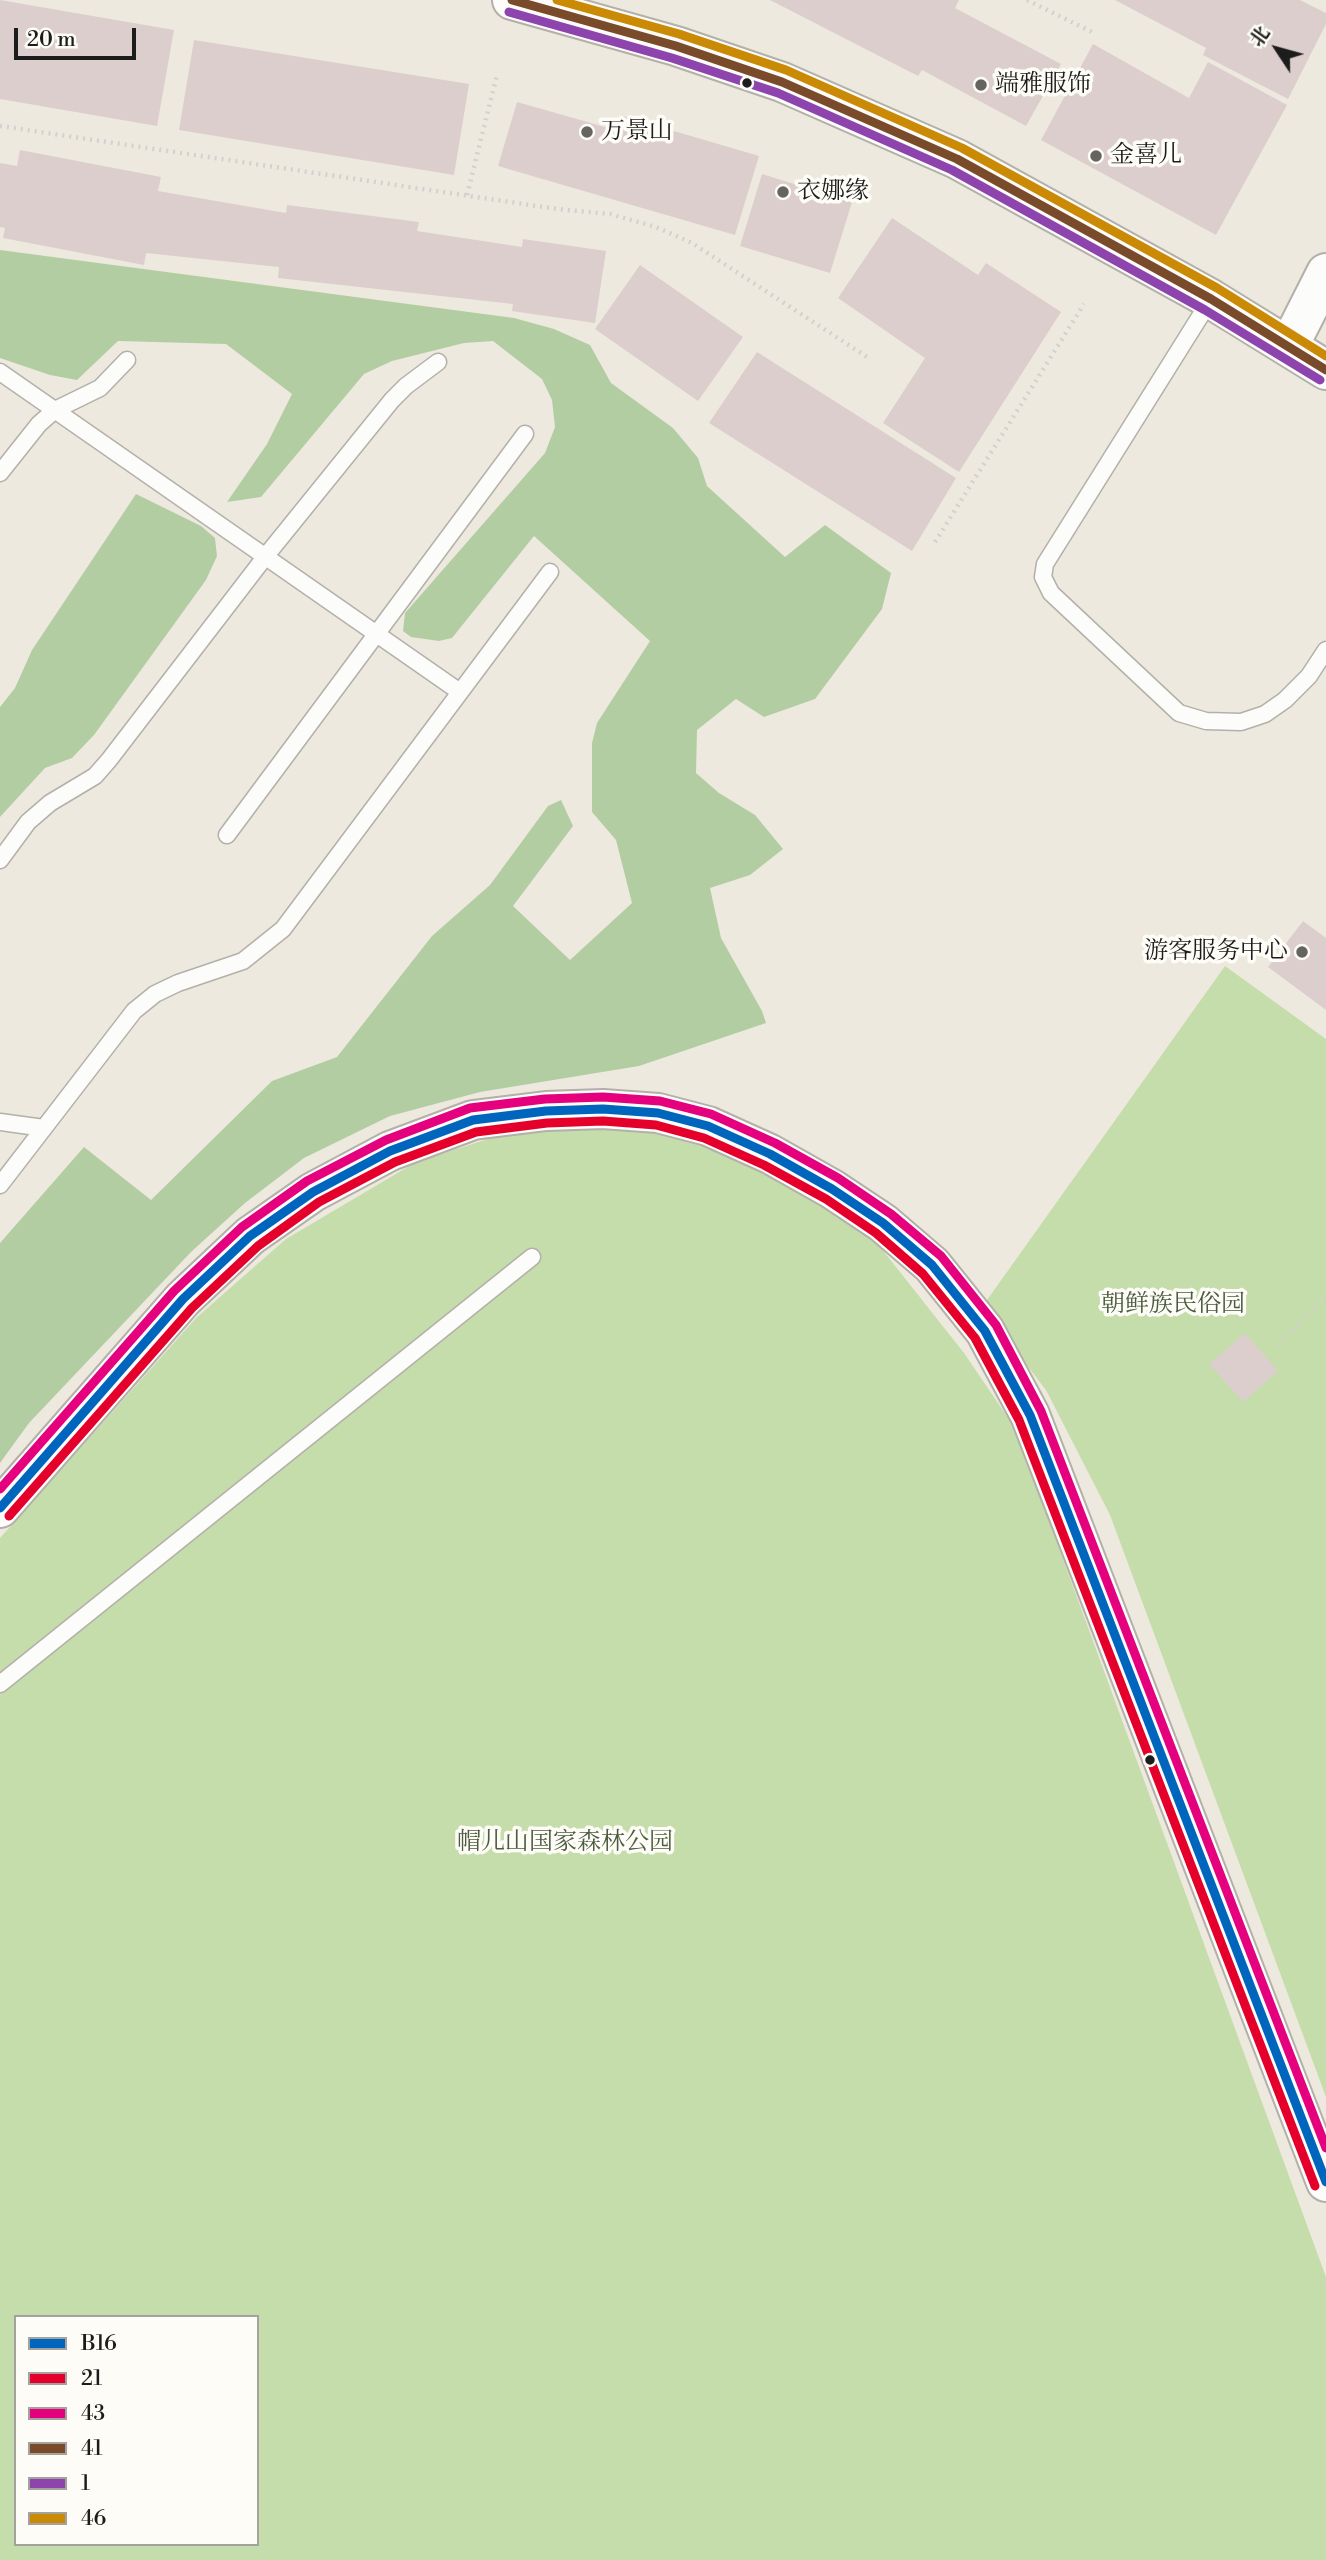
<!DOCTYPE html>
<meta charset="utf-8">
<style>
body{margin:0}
#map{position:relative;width:1326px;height:2560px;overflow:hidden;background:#eee9de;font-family:"Libre Bodoni","Noto Serif SC",serif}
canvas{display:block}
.legend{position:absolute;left:14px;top:2315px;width:245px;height:231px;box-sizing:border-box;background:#fdfcf7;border:2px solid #a3a29f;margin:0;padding:9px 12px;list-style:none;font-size:21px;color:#1c1c1c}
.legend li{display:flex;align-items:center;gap:14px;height:35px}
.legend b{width:35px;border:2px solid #a3a29f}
.north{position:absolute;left:1242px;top:14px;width:70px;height:70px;-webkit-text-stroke:5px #fdfcf7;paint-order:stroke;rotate:306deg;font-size:19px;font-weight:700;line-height:28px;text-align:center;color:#1c1c1c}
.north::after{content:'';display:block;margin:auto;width:24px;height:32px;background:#1c1c1c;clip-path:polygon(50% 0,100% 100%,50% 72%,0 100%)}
.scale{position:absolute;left:14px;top:28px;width:122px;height:32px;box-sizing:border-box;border:4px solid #1c1c1c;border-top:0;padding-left:9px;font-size:21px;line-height:24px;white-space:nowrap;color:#1c1c1c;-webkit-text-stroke:5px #fdfcf7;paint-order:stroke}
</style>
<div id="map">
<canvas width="1326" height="2560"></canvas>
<ul class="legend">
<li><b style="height:9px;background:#0065bd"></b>B16</li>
<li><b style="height:9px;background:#e4002b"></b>21</li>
<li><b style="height:9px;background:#e5007d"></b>43</li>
<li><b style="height:9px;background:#7a4b2a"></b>41</li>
<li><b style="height:9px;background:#8e44ad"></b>1</li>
<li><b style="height:9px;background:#cb8a06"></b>46</li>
</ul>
<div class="north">北</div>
<div class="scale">20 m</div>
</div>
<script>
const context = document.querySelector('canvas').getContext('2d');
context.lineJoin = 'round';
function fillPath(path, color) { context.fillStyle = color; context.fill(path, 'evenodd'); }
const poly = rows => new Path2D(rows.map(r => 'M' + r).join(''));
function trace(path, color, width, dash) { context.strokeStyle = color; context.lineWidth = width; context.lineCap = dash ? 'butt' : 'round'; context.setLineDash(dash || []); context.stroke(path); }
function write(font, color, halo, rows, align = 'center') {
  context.font = font + ' "Libre Bodoni","Noto Serif SC",serif'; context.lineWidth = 7; context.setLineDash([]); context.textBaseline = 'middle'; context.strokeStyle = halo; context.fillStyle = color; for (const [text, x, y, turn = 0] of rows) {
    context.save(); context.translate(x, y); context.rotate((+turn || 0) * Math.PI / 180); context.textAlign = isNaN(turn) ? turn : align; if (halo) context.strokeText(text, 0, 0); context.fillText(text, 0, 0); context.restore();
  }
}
fillPath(poly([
 [1225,966,1326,1039,1326,2097,1110,1515,1046,1390,982,1307],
 [541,1122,689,1134,781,1170,881,1248,964,1353,1015,1428,1326,2277,1326,2560,0,2560,0,1538,196,1318,286,1239,416,1162],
 [16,2317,257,2317,257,2544,16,2544]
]), '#c5ddab');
fillPath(poly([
 [0,250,514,318,554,329,590,345,611,383,673,428,698,458,707,486,785,557,825,525,891,573,882,609,815,699,764,717,736,699,697,730,696,773,719,793,755,815,783,849,750,875,710,888,721,938,762,1011,766,1023,639,1066,480,1092,390,1116,304,1158,245,1203,191,1252,29,1423,0,1463,0,1243,84,1147,151,1200,272,1081,337,1057,432,936,490,885,548,806,561,800,573,826,513,906,570,960,632,903,616,840,592,812,592,743,597,723,650,641,534,536,452,638,439,641,411,637,403,631,405,613,545,453,555,427,552,400,542,379,493,341,464,343,392,361,364,374,261,497,227,502,267,444,292,394,226,344,118,341,77,380,50,375,0,358],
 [136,494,201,526,215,538,217,556,206,580,94,735,72,758,45,768,0,817,0,707,15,688,32,650]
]), '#b3cda2');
fillPath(poly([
 [0,0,174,30,157,126,0,99],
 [770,0,959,0,955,8,1061,64,1026,126,922,70,918,76],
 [1115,0,1300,0,1326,13,1326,24,1288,99,1203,55,1206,48],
 [194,40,469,84,454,175,179,130],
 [1093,44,1189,98,1208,62,1287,105,1216,235,1041,140],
 [517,102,619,131,623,116,759,156,735,235,498,166],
 [20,150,161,177,158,191,286,213,287,205,419,222,417,231,522,247,523,239,606,251,595,323,512,311,513,304,278,278,279,267,146,253,144,265,3,238,5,228,0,227,0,163,17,166],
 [762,174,852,202,830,273,740,246],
 [892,218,978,275,986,263,1061,312,959,472,883,423,925,358,838,298],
 [640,265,743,337,698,401,595,329],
 [757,352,956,478,912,551,709,423],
 [1303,921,1326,938,1326,1010,1268,967],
 [1245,1333,1278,1371,1243,1402,1209,1364]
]), '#dccecc');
const lane = poly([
 [1211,299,1045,564,1043,577,1051,593,1179,713,1206,721,1241,722,1265,714,1285,700,1309,676,1326,650],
 [0,372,460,692],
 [0,473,39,424,55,410,100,388,127,360],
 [227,835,525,434],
 [0,860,28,822,50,803,95,776,109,760,265,557,392,400,406,386,438,362],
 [0,1122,44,1128],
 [0,1185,134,1011,155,994,178,983,243,961,283,929,550,572],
 [0,1684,532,1257]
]);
const secondary = poly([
 [512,0,676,46,782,82,957,159,1211,299,1326,370],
 [1289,346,1326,273],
 [0,1508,183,1299,250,1236,313,1192,390,1151,473,1120,546,1111,603,1109,658,1113,708,1126,770,1154,832,1189,883,1223,932,1265,985,1331,1030,1415,1326,2182]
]);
trace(lane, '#b3b0aa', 19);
trace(secondary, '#b3b0aa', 42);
trace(poly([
 [1027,0,1094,33],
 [0,126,557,209,610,214,656,227,692,243,867,357],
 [467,195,497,75],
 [935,542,1084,304],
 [1277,1345,1326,1297]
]), '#d2d1cf', 4.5, [2, 5]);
trace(lane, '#fcfcfa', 16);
trace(secondary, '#fcfcfa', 38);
trace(poly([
 [0,1508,183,1299,250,1236,313,1192,390,1151,473,1120,546,1111,603,1109,658,1113,708,1126,770,1154,832,1189,883,1223,932,1265,985,1331,1030,1415,1326,2182]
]), '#0065bd', 9);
trace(poly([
 [9,1516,192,1308,258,1246,319,1202,395,1162,476,1132,547,1123,603,1121,656,1125,704,1138,764,1165,826,1199,876,1233,923,1274,975,1338,1019,1420,1315,2186]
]), '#e4002b', 9);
trace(poly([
 [0,1489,174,1291,242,1227,307,1181,386,1140,470,1108,545,1099,603,1097,660,1101,711,1114,775,1143,838,1178,891,1214,941,1256,996,1325,1041,1411,1326,2148]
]), '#e5007d', 9);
trace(poly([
 [512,0,676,46,782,82,957,159,1211,299,1326,370]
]), '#7a4b2a', 9);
trace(poly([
 [509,12,672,58,778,93,952,170,1205,310,1320,380]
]), '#8e44ad', 9);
trace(poly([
 [557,0,679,34,786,70,962,148,1217,288,1326,356]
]), '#cb8a06', 9);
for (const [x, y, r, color] of [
 [747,83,6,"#1c1c1c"],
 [981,85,7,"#666460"],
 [587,132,7,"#666460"],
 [1096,156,7,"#666460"],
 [783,192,7,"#666460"],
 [1302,952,7,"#666460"],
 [1150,1760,6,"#1c1c1c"]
]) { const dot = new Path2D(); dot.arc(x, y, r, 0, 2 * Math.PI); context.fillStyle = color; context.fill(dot); trace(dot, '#fdfcf7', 2.5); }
write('24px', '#1c1c1c', '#fdfcf7', [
 ["端雅服饰",995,85],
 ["万景山",601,132],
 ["金喜儿",1110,156],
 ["衣娜缘",797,192],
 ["游客服务中心",1288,952,"right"]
], 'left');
write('24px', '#4c5c40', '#fdfcf7', [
 ["朝鲜族民俗园",1173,1305],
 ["帽儿山国家森林公园",565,1843]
]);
</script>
